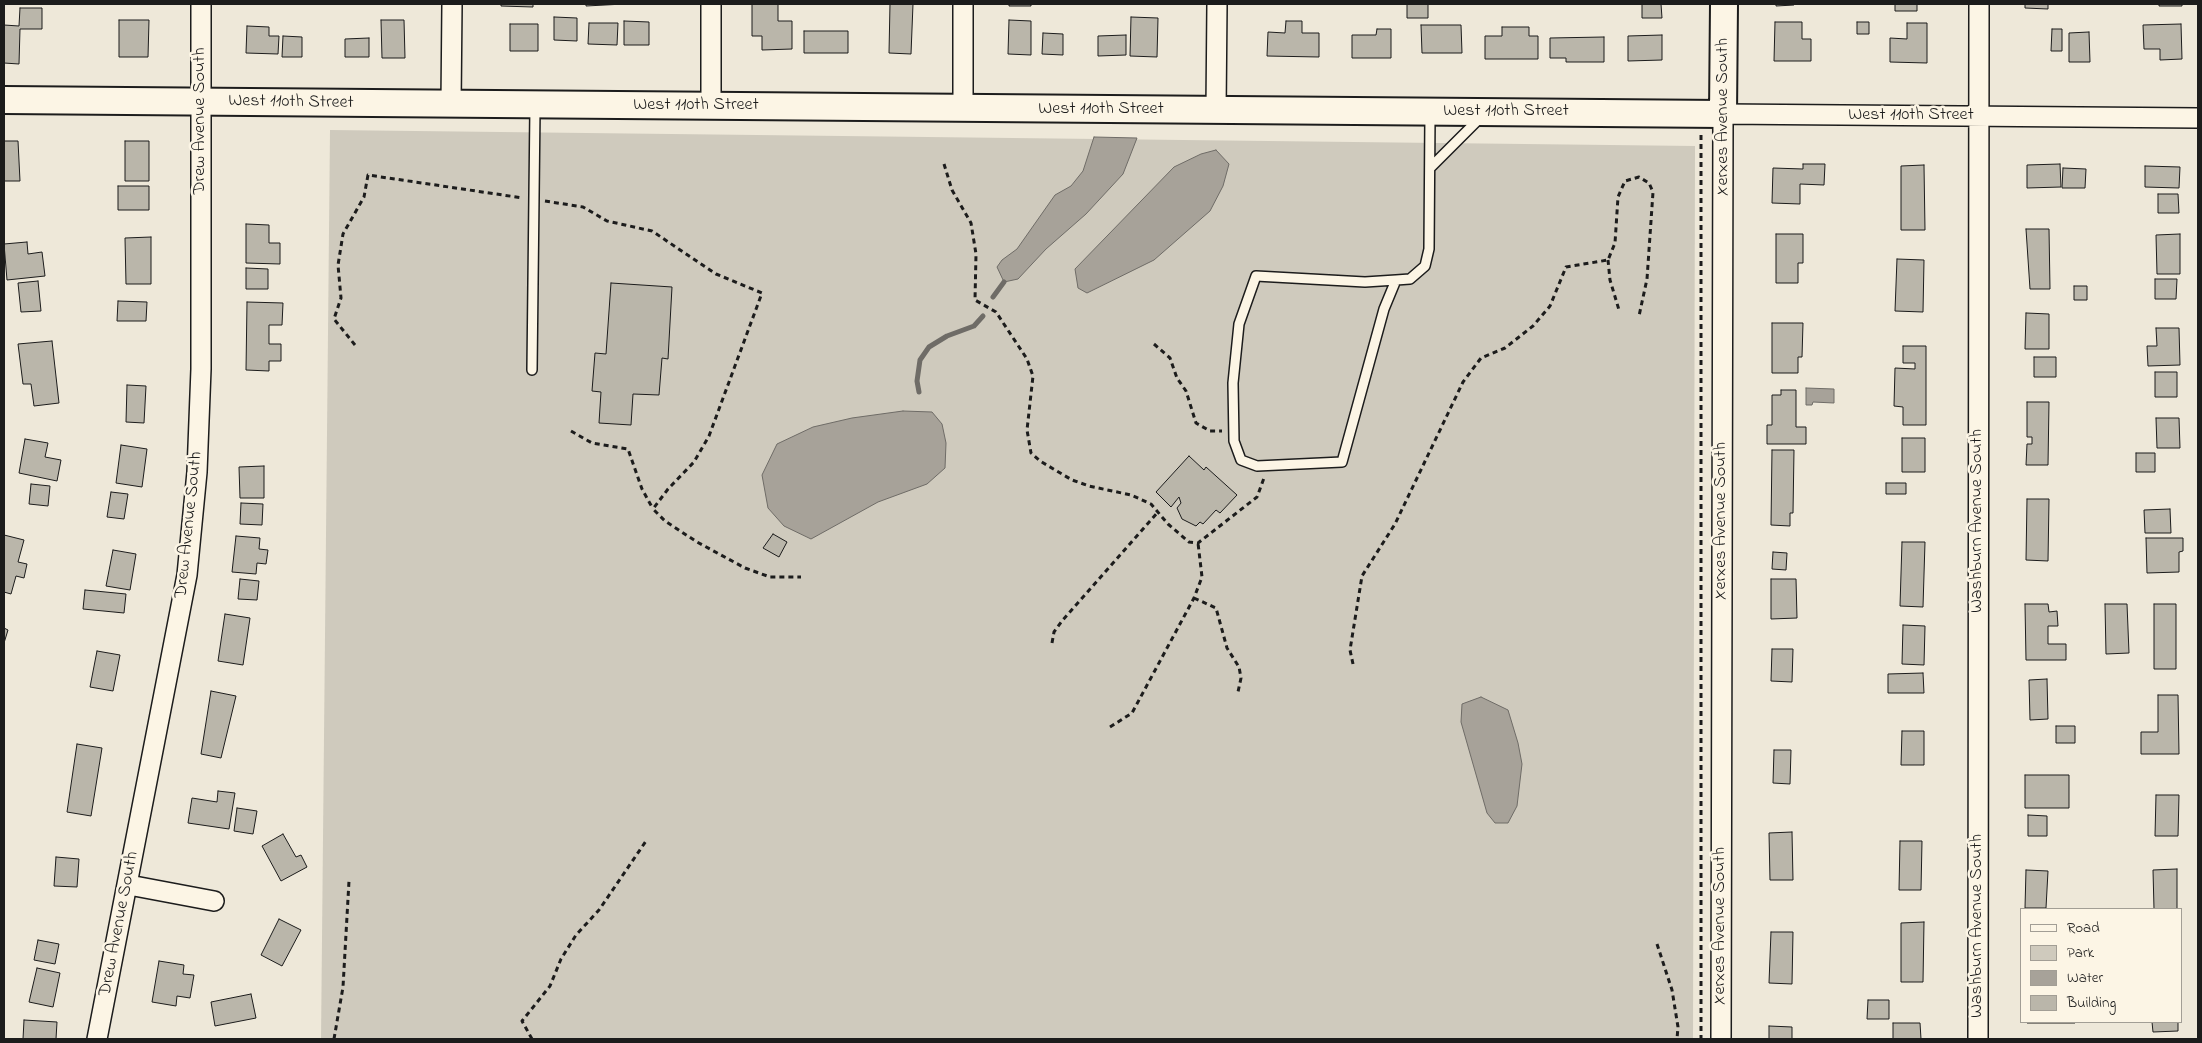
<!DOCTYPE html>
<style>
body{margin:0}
#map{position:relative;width:2202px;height:1043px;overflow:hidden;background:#eee8d9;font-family:"Indie Flower",sans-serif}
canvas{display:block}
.frame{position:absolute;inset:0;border:5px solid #1c1c1c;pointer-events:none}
.legend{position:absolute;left:2020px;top:908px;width:162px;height:115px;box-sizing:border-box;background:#fcf5e5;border:1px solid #a29e95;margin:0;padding:6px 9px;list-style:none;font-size:15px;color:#1c1c1c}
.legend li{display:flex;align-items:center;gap:10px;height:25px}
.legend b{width:25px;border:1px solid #a29e95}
</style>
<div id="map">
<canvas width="2202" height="1043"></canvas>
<div class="frame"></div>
<ul class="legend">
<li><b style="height:6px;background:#fcf5e5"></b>Road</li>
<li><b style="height:14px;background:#cfcabd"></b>Park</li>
<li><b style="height:14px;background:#a7a299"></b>Water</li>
<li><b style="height:14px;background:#bab6aa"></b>Building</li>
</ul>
</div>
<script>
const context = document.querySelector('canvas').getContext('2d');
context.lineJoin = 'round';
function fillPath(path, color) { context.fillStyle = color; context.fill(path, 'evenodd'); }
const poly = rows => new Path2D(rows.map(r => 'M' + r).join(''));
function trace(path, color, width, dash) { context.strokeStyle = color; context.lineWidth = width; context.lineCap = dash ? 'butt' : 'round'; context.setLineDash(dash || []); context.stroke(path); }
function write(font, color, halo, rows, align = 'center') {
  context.font = font + ' "Indie Flower",sans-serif'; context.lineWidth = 5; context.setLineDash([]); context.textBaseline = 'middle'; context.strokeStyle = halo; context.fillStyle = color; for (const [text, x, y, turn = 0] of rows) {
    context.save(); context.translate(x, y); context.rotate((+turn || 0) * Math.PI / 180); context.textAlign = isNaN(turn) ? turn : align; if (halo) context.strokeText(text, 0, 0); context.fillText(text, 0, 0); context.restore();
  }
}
fillPath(poly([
 [330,130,1695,146,1693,1039,321,1039]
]), '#cfcabd');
const water = poly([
 [1094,137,1137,138,1123,174,1086,214,1046,249,1018,279,1004,282,997,267,1002,260,1017,249,1055,195,1071,186,1083,171,1094,137],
 [1216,150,1229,164,1223,186,1210,211,1154,260,1087,293,1078,288,1075,269,1174,167,1201,154,1216,150],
 [1806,388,1834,389,1834,403,1813,402,1812,405,1806,405,1806,388],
 [903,411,932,412,942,424,946,443,945,468,927,484,878,502,811,539,784,526,768,508,762,475,777,444,813,427,852,418,903,411],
 [1481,697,1508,710,1518,743,1522,764,1517,806,1508,823,1495,823,1487,813,1461,722,1462,704,1481,697]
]);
fillPath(water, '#a7a299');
trace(water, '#6f6c67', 1);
trace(poly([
 [993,297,1004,282],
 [919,392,917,381,920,360,929,347,947,336,974,326,983,316]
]), '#6f6c67', 5);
const building = poly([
 [501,4,533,4,533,7,501,6,501,4],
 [586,4,624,4,586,6,586,4],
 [752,4,778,4,778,21,792,21,792,49,762,50,762,36,752,36,752,4],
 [890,4,913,4,911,54,889,53,890,4],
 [1009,4,1031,4,1031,6,1009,6,1009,4],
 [1407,4,1428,4,1428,18,1407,18,1407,4],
 [1642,4,1661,4,1662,18,1642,18,1642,4],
 [1776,4,1794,4,1794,5,1776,6,1776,4],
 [1895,4,1917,4,1917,11,1895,11,1895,4],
 [2025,4,2048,4,2048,9,2025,8,2025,4],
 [2159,4,2182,4,2182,6,2159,6,2159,4],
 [20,8,42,8,42,29,20,29,19,64,4,63,4,25,19,26,20,8],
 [554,17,577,18,577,41,554,40,554,17],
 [1131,17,1158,18,1157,57,1130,56,1131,17],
 [119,20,149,20,148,57,119,57,119,20],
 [381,20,404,20,405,58,382,58,381,20],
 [1009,20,1031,21,1031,55,1008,54,1009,20],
 [624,21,649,22,649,45,624,45,624,21],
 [1286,21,1302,21,1302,33,1319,33,1319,57,1267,56,1268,32,1285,33,1286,21],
 [1775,22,1802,22,1802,39,1811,39,1811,61,1774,61,1775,22],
 [1857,22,1869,22,1869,34,1857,34,1857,22],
 [589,23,618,23,617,45,588,44,589,23],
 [1907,23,1927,23,1927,63,1890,62,1890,38,1907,39,1907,23],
 [510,24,538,24,538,51,510,51,510,24],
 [2181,24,2182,59,2160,60,2160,49,2144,49,2143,25,2181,24],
 [1421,25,1461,25,1462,53,1422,53,1421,25],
 [247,26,269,27,269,36,279,36,278,54,246,53,247,26],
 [1502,27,1529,27,1529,36,1538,36,1538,59,1485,59,1485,36,1502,36,1502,27],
 [1377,29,1391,29,1391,58,1352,58,1352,35,1376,35,1377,29],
 [2052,29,2062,29,2062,51,2051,51,2052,29],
 [804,31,848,31,848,53,804,53,804,31],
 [2089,32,2090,62,2069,62,2069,33,2089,32],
 [1043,33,1063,34,1063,55,1042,54,1043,33],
 [1126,35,1126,55,1098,56,1098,36,1126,35],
 [1662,35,1662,60,1628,61,1628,36,1662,35],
 [283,36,302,37,302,57,282,57,283,36],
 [1604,37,1604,62,1566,62,1566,58,1550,58,1550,38,1604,37],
 [369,38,369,57,345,57,345,39,369,38],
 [4,141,18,141,20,181,4,181,4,141],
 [125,141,149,141,149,181,125,181,125,141],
 [1803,164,1825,164,1824,185,1800,184,1800,204,1772,203,1773,168,1803,169,1803,164],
 [2060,164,2061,187,2027,188,2027,165,2060,164],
 [1924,165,1925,230,1901,230,1901,166,1924,165],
 [2145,166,2180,167,2179,188,2145,187,2145,166],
 [2063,168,2086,169,2085,188,2062,188,2063,168],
 [118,186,149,186,149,210,118,210,118,186],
 [2158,194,2178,194,2179,213,2158,213,2158,194],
 [246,224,269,225,269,243,280,243,280,264,246,263,246,224],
 [2026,229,2049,229,2050,289,2030,289,2026,229],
 [1776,234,1803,234,1803,263,1798,263,1798,283,1776,283,1776,234],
 [2180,234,2180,274,2157,274,2156,235,2180,234],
 [151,237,151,284,126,284,125,238,151,237],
 [27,242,28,254,42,252,45,276,7,280,4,244,27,242],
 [1897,259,1924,260,1923,312,1895,311,1897,259],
 [246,268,268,269,268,289,246,289,246,268],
 [2155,279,2177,279,2176,299,2155,299,2155,279],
 [38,281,41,311,21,312,18,283,38,281],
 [611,283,672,287,668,359,662,358,659,395,633,394,631,425,599,423,601,392,592,391,595,353,606,354,611,283],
 [2074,286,2087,286,2087,300,2074,300,2074,286],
 [118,301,147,302,146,321,117,321,118,301],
 [247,302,283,303,282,325,269,325,269,344,281,344,281,361,269,361,269,371,246,370,247,302],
 [2026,313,2049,314,2049,349,2025,349,2026,313],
 [1772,323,1803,323,1802,357,1798,357,1798,373,1772,373,1772,323],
 [2156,328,2179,328,2180,365,2148,366,2147,346,2157,346,2156,328],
 [52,341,59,403,34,406,31,384,23,384,18,344,52,341],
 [1903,346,1926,346,1926,425,1903,425,1903,407,1894,406,1895,368,1915,369,1915,363,1903,363,1903,346],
 [2034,357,2056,357,2056,377,2034,377,2034,357],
 [2155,372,2177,372,2177,397,2155,397,2155,372],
 [127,385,146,386,144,423,126,422,127,385],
 [1781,390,1796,390,1796,427,1806,427,1806,444,1767,444,1767,425,1772,425,1772,395,1781,395,1781,390],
 [2027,402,2049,402,2048,465,2026,465,2027,444,2032,444,2032,437,2027,437,2027,402],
 [2156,418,2179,418,2180,448,2157,448,2156,418],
 [1902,438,1925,438,1925,472,1902,472,1902,438],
 [25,439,48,443,45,457,61,460,57,481,19,473,25,439],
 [121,445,147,449,142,487,116,483,121,445],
 [1772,450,1794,450,1793,513,1790,513,1790,526,1771,525,1772,450],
 [2136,453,2155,453,2155,472,2136,472,2136,453],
 [1189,456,1204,470,1206,467,1237,495,1220,513,1216,510,1203,524,1200,522,1196,526,1182,519,1177,508,1181,503,1179,497,1171,507,1156,492,1189,456],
 [264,466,264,498,240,498,239,467,264,466],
 [1886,483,1906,483,1906,494,1886,494,1886,483],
 [31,484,50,486,48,506,29,504,31,484],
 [111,492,128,494,124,519,107,517,111,492],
 [2027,499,2049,499,2048,561,2026,560,2027,499],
 [241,503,263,504,262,525,240,524,241,503],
 [2170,509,2171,533,2145,533,2144,510,2170,509],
 [773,534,787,542,779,557,763,548,773,534],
 [4,535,24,540,18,562,27,564,24,578,16,576,11,594,4,592,4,535],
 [236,536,260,538,259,549,268,550,266,564,257,563,256,574,232,572,236,536],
 [2146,538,2183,538,2183,551,2179,552,2179,572,2147,573,2146,538],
 [1902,542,1925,542,1923,607,1900,606,1902,542],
 [113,550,136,554,130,590,106,586,113,550],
 [1773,552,1787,553,1786,570,1772,569,1773,552],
 [240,579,259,581,257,600,238,599,240,579],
 [1771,579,1796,579,1797,618,1771,619,1771,579],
 [85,590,126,594,124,613,83,609,85,590],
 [2025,604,2048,604,2049,612,2057,611,2058,626,2048,626,2048,644,2066,644,2066,660,2026,660,2025,604],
 [2105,604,2127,604,2129,653,2106,654,2105,604],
 [2154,604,2176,604,2176,669,2154,669,2154,604],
 [225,614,250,618,243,665,218,661,225,614],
 [1903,625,1925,626,1924,665,1902,664,1903,625],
 [4,628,8,630,4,643,4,628],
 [1772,649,1793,649,1792,682,1771,681,1772,649],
 [97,651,120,655,113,691,90,687,97,651],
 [1923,673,1924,693,1888,693,1888,674,1923,673],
 [2047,679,2048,719,2030,720,2029,680,2047,679],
 [211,691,236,696,221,758,201,754,211,691],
 [2158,695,2178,695,2179,754,2141,754,2141,732,2158,732,2158,695],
 [2056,726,2075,726,2075,743,2056,743,2056,726],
 [1902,731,1924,731,1924,765,1901,765,1902,731],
 [77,744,102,748,91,816,67,812,77,744],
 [1774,750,1791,750,1790,784,1773,783,1774,750],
 [2025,775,2069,775,2069,808,2025,808,2025,775],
 [218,791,235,793,229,829,188,823,192,798,217,802,218,791],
 [2156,795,2179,795,2178,836,2155,836,2156,795],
 [237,808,257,811,253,834,234,831,237,808],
 [2028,815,2047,816,2047,836,2028,836,2028,815],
 [1792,832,1793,880,1770,880,1769,833,1792,832],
 [283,834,296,857,301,855,307,867,281,881,262,846,283,834],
 [1900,841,1922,841,1921,890,1899,890,1900,841],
 [56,857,79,859,77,887,54,886,56,857],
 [2177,869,2177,909,2154,909,2153,870,2177,869],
 [2026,870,2048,871,2046,908,2025,908,2026,870],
 [279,919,301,930,282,966,261,955,279,919],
 [1924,922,1923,982,1901,982,1901,923,1924,922],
 [1771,932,1793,932,1792,984,1769,983,1771,932],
 [38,940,59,944,55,964,34,960,38,940],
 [159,961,184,965,183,974,194,975,190,998,177,996,176,1006,152,1002,159,961],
 [37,968,60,973,53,1007,29,1002,37,968],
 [251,994,256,1018,215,1026,211,1002,251,994],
 [1868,1000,1889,1000,1889,1019,1867,1019,1868,1000],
 [24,1020,57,1022,56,1039,23,1039,24,1020],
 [2027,1022,2075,1022,2075,1023,2027,1023,2027,1022],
 [2152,1022,2178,1022,2178,1031,2153,1032,2152,1022],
 [1893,1023,1920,1023,1921,1039,1893,1039,1893,1023],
 [1769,1026,1792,1027,1792,1039,1769,1039,1769,1026]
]);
fillPath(building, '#bab6aa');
trace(building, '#1c1c1c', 1);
const lane = poly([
 [1430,168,1481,117],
 [1396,280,1384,309,1342,462,1257,466,1241,460,1234,441,1233,383,1239,324,1256,276,1365,282,1396,280,1410,279,1425,266,1429,249,1430,115],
 [532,370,535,108]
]);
const street = poly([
 [963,4,963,109],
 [451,104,452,4],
 [711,106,711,4],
 [1216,110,1217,4],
 [129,885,214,901],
 [97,1039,187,575,197,472,201,369,201,4],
 [1721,1039,1723,114,2198,118],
 [1978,1039,1979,4]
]);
const secondary = poly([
 [4,100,1723,114,1724,4]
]);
trace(lane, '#1c1c1c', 12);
trace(street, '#1c1c1c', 22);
trace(secondary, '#1c1c1c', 30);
trace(poly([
 [1701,135,1701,1039],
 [944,164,952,190,971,223,976,254,975,300,996,312,1027,359,1033,376,1027,430,1031,453,1040,461,1072,480,1089,486,1131,495,1151,504,1168,524,1189,542,1198,543,1257,497,1264,478],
 [545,201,583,207,607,221,652,231,716,274,762,293,709,436,694,462,668,489,653,509,665,521,697,542,745,568,770,577,801,577],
 [1608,260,1610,280,1619,310],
 [1154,344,1170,358,1177,378,1186,391,1196,423,1210,431,1222,431],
 [355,345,334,319,341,298,338,265,343,234,364,197,368,175,523,198],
 [571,431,592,443,628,449,642,489,653,509],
 [1194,598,1216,608,1227,648,1239,667,1241,678,1238,692],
 [1052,643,1054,632,1062,621,1158,512],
 [1353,664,1350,650,1362,576,1395,524,1463,382,1481,358,1505,348,1533,326,1550,306,1566,267,1608,260,1615,243,1618,197,1625,181,1639,177,1649,183,1653,192,1647,279,1639,316],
 [1110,727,1132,713,1194,598,1202,577,1198,543],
 [1657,944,1672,990,1678,1027,1677,1039],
 [334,1039,343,987,349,881],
 [532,1039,522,1021,550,986,561,959,576,935,599,910,646,841]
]), '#1c1c1c', 3, [5, 4]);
trace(lane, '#fcf5e5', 9);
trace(street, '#fcf5e5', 19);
trace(secondary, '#fcf5e5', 26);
write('18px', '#1c1c1c', '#fcf5e5', [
 ["West 110th Street",291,103,1],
 ["West 110th Street",696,106],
 ["West 110th Street",1101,110],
 ["West 110th Street",1506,112],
 ["West 110th Street",1911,116],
 ["Xerxes Avenue South",1724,117,-90],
 ["Drew Avenue South",201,121,-90],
 ["Xerxes Avenue South",1722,521,-90],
 ["Washburn Avenue South",1978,521,-90],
 ["Drew Avenue South",190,525,-84],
 ["Drew Avenue South",120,924,-79],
 ["Xerxes Avenue South",1721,926,-90],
 ["Washburn Avenue South",1978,926,-90]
]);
</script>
